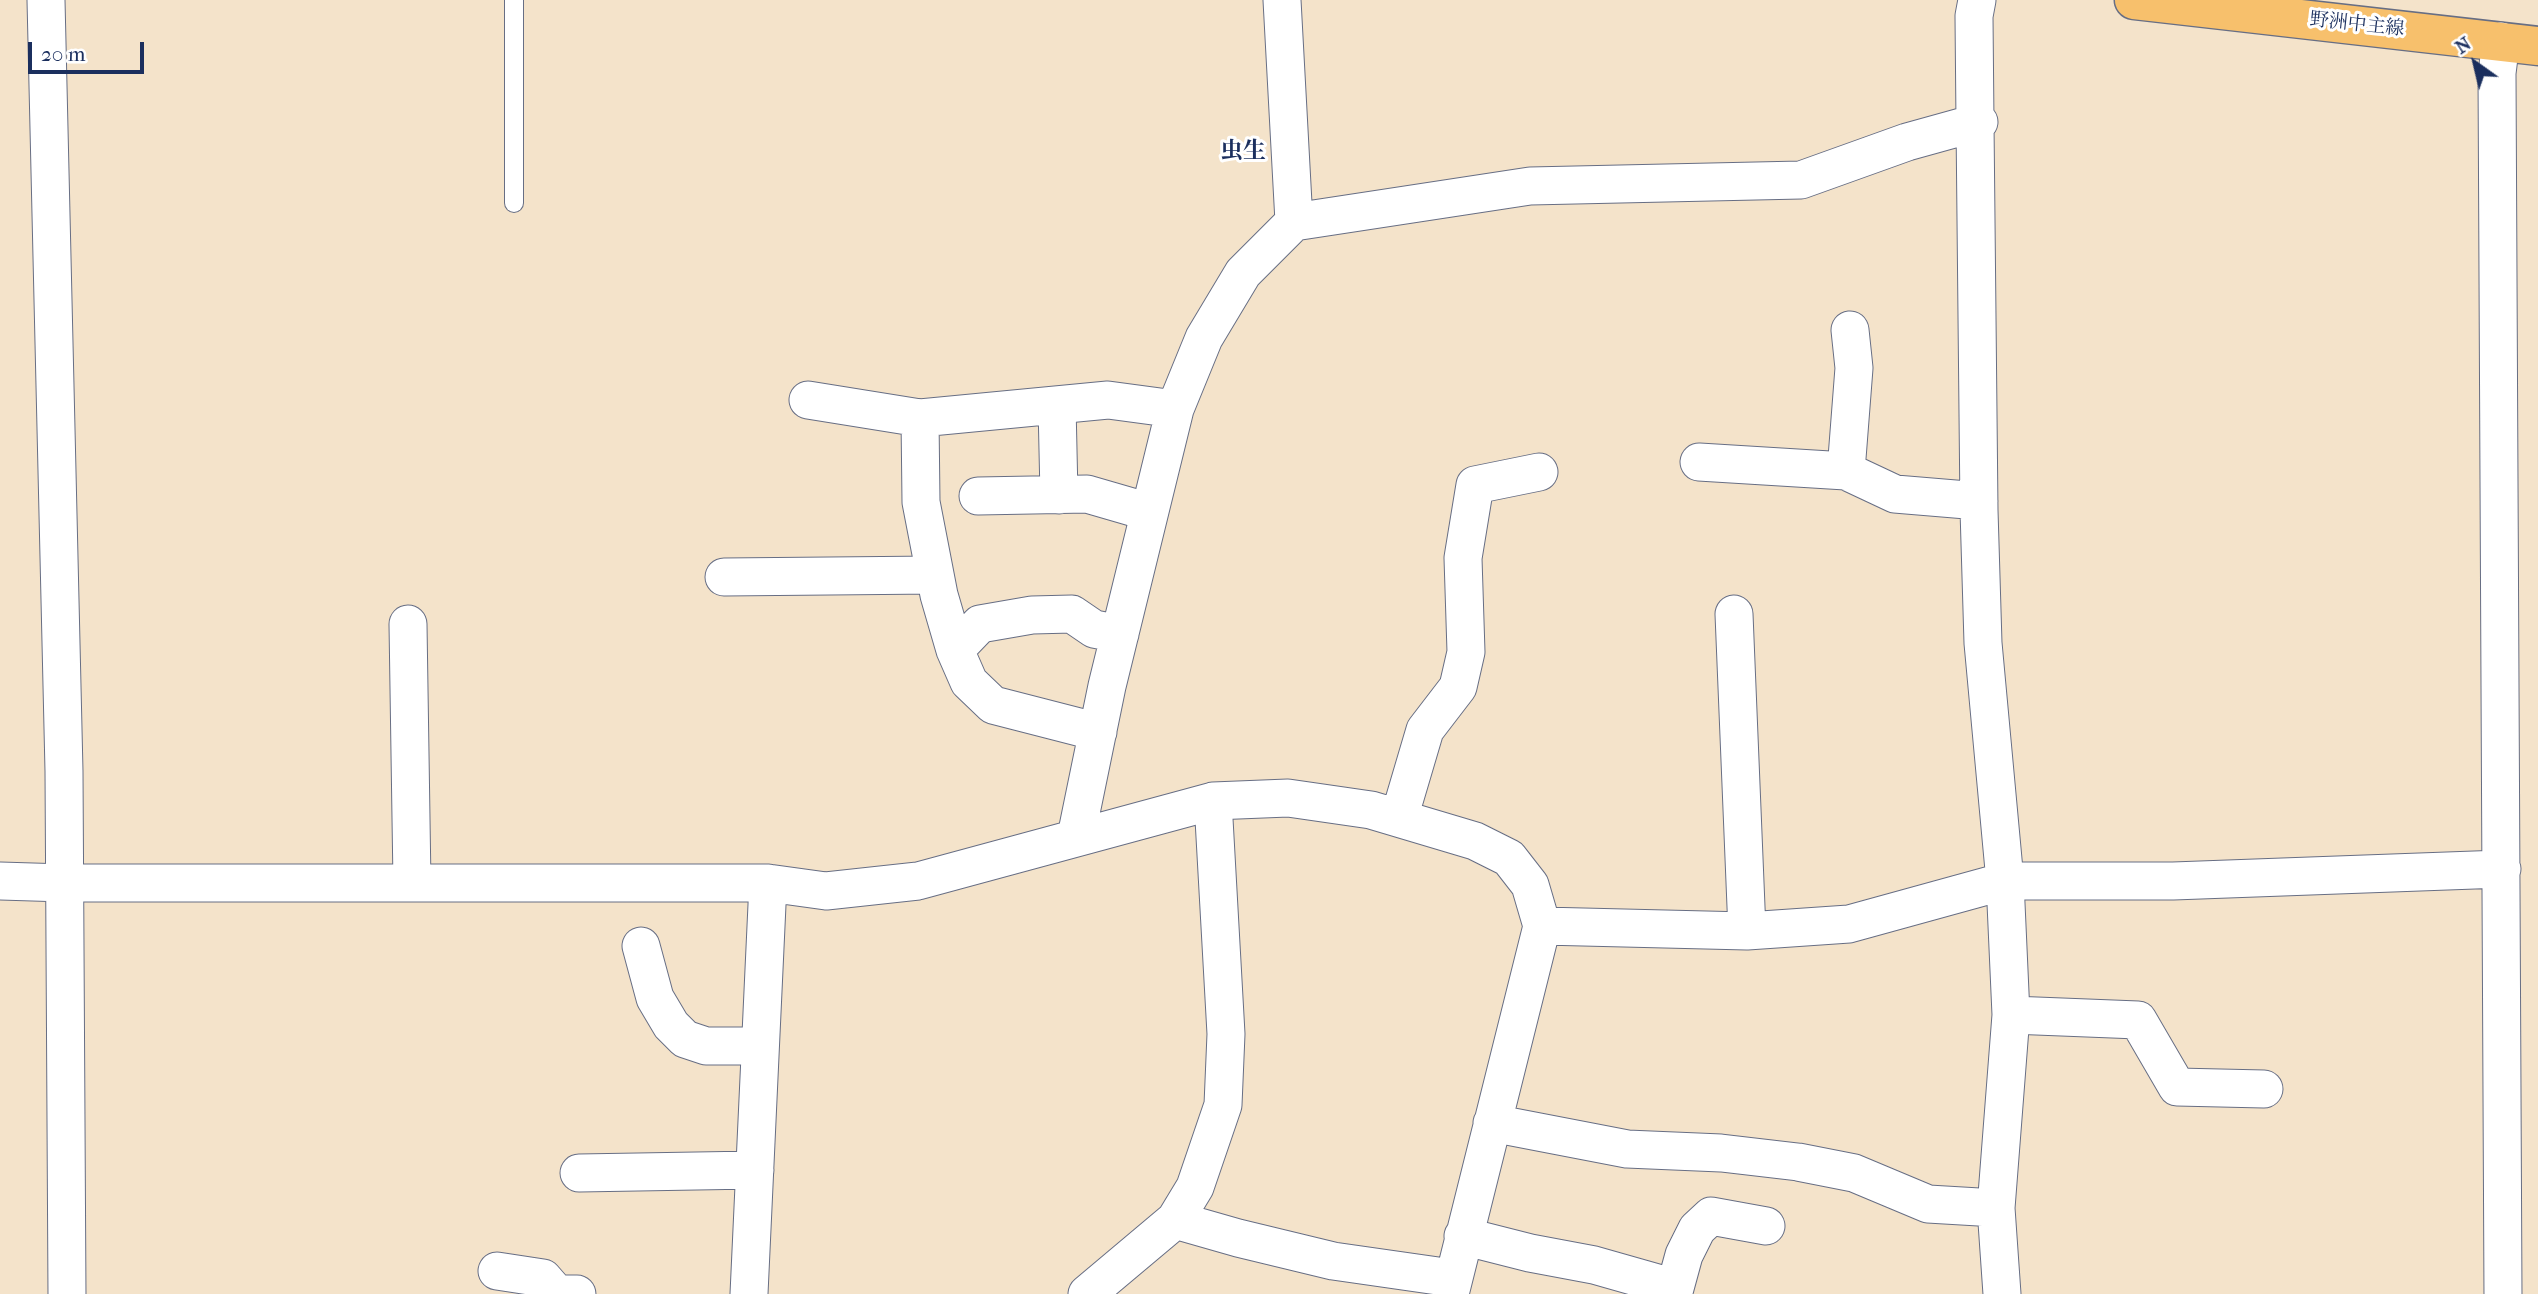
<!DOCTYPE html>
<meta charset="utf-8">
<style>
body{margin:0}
#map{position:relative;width:2538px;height:1294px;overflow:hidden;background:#f4e3ca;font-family:"IM FELL French Canon",serif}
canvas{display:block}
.north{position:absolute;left:2440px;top:28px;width:70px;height:70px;-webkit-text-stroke:5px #fff;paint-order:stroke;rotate:326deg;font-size:19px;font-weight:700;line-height:28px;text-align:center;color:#1b2f5e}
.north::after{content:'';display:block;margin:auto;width:24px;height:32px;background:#1b2f5e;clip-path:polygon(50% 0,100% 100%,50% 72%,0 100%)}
.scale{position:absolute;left:28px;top:42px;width:116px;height:32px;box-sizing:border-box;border:4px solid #1b2f5e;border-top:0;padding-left:9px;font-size:21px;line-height:24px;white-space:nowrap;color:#1b2f5e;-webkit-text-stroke:5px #fff;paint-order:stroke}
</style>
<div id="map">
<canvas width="2538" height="1294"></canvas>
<div class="north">N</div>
<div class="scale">20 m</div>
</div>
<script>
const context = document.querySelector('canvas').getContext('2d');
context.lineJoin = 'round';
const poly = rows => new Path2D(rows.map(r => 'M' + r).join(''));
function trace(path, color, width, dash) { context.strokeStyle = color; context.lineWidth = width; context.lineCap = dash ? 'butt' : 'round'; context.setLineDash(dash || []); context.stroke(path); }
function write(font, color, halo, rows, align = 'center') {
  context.font = font + ' "IM FELL French Canon","Noto Serif JP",serif'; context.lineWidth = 6; context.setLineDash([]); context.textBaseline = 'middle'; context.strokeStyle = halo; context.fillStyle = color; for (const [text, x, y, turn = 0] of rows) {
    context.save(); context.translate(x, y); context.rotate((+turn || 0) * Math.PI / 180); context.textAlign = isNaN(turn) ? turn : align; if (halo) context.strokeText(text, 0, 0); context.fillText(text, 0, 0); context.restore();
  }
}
const service = poly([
 [514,0,514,203]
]);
const minor = poly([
 [46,0,64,771,67,1294],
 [1977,0,1974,16,1975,123,1979,510,1983,643,2005,881,2011,1015,1996,1208,2002,1294],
 [2501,41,2497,73,2503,1294],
 [1294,222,1530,186,1801,180,1907,142,1979,122],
 [1850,330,1854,368,1846,471,1895,494,1979,501],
 [808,400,920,418,1108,400,1175,409],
 [1057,405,1059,495],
 [920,418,921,502,939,595,955,650,969,682,993,705,1098,732],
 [1699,462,1846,471],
 [978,496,1087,494,1149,512],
 [724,577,935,575],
 [1734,614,1747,931],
 [408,624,412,883],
 [955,650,980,624,1032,615,1072,614,1094,629,1120,634],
 [1399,818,1425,730,1458,687,1466,652,1463,558,1475,485,1539,472],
 [1076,837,1107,686,1175,409,1204,338,1243,273,1294,222,1282,0],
 [0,881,65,883,768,883,826,891,918,881,1213,801,1288,798,1371,810,1475,841,1509,858,1530,885,1542,926,1450,1294],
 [1542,926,1747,931,1849,924,2005,881,2173,881,2502,869],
 [641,946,655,998,671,1025,685,1039,706,1046,760,1046],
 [2011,1015,2138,1020,2177,1087,2264,1089],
 [1492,1123,1627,1149,1721,1153,1798,1162,1854,1173,1928,1204,1996,1208],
 [579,1173,755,1170],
 [1175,1220,1238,1238,1333,1261,1452,1278],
 [1463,1236,1530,1253,1594,1265,1675,1288,1684,1255,1697,1229,1711,1216,1766,1226],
 [497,1271,543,1278,557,1294,577,1294],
 [749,1294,768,883],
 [1087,1294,1175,1220,1195,1187,1223,1105,1226,1034,1213,801]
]);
const primary = poly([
 [2134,0,2538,46]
]);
trace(service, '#676e84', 20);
trace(minor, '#676e84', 39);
trace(primary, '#676e84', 41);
trace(service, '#fff', 18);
trace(minor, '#fff', 37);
trace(primary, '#f7c06c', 38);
write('19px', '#1b2f5e', '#fff', [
 ["野洲中主線",2357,25,6]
]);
write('bold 23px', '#1b2f5e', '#fff', [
 ["虫生",1243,152]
]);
</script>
